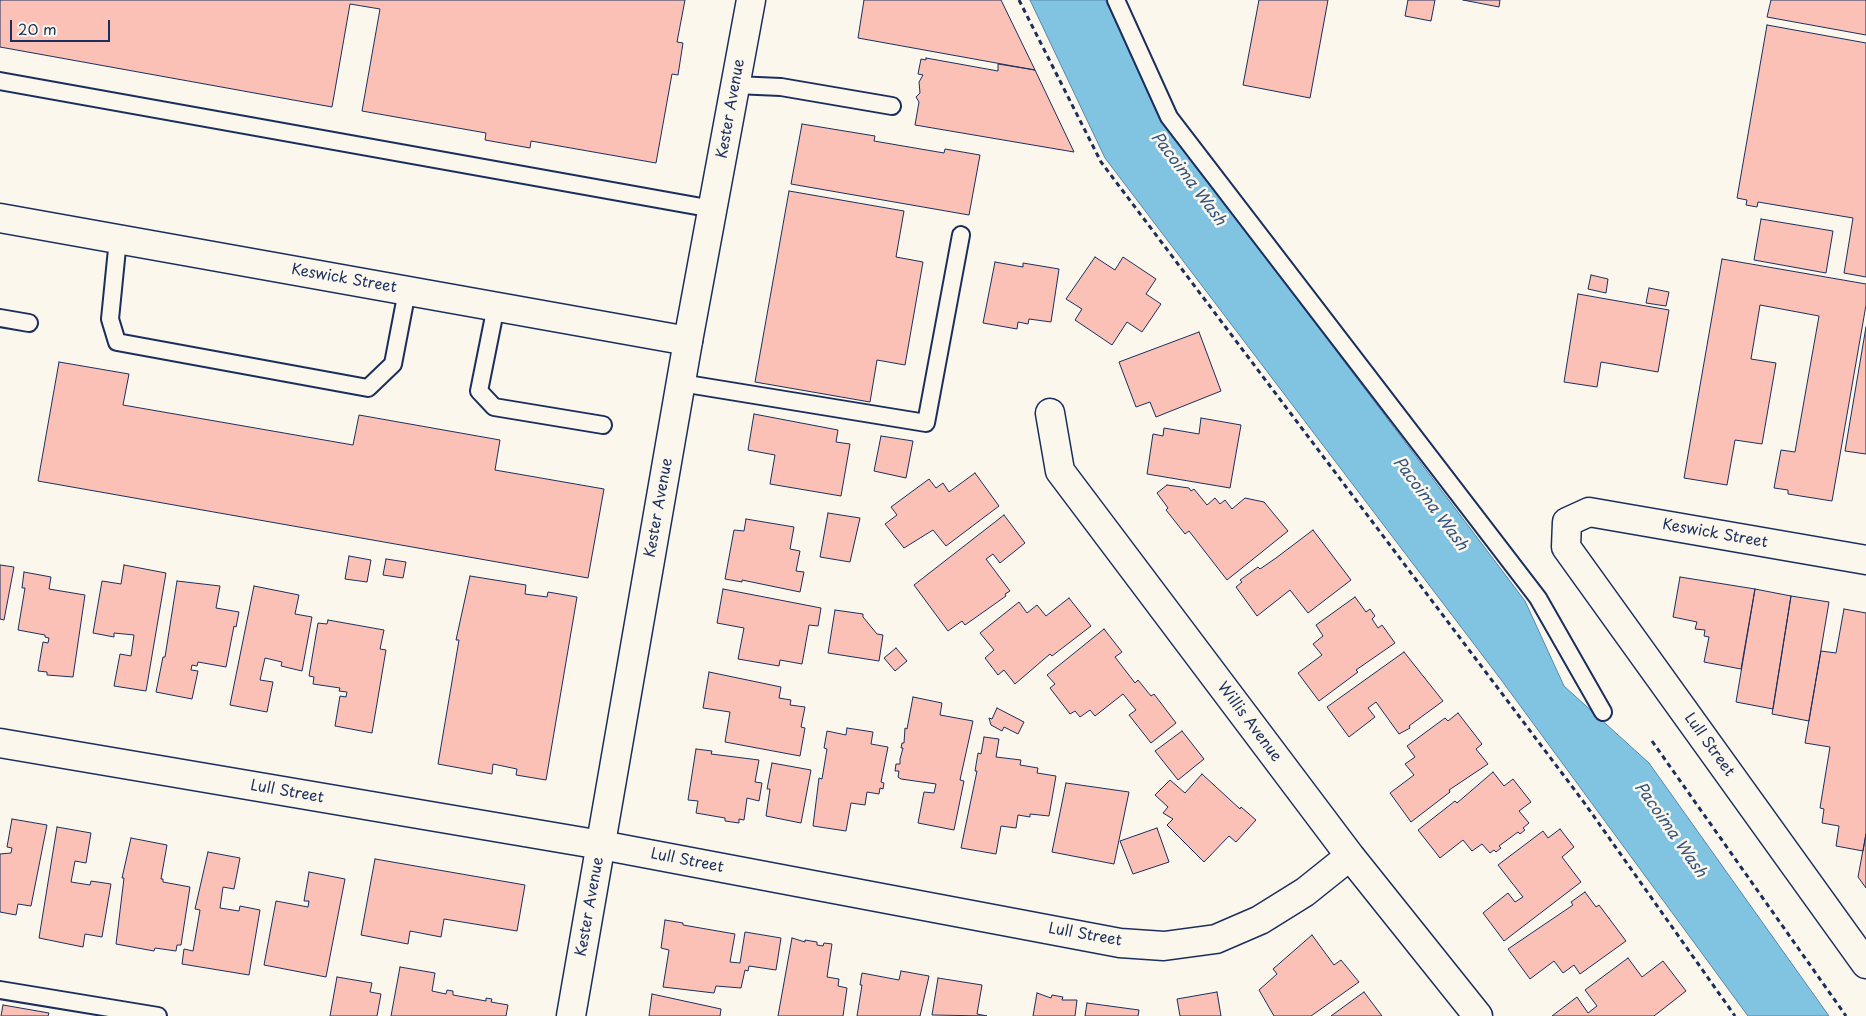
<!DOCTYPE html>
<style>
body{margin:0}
#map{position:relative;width:1866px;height:1016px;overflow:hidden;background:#fbf7ec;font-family:"Playpen Sans",sans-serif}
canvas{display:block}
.scale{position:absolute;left:10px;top:20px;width:100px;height:22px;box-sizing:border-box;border:2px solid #1b2f5e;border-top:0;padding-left:6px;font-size:15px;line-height:18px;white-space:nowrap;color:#1b2f5e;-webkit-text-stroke:4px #fbf7ec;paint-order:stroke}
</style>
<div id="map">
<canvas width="1866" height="1016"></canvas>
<div class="scale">20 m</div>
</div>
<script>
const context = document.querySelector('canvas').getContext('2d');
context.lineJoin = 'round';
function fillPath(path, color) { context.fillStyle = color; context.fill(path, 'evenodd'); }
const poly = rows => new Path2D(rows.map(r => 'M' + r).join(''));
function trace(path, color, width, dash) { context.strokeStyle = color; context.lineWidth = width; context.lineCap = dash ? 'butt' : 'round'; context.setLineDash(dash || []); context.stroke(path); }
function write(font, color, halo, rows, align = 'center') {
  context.font = font + ' "Playpen Sans",sans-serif'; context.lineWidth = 5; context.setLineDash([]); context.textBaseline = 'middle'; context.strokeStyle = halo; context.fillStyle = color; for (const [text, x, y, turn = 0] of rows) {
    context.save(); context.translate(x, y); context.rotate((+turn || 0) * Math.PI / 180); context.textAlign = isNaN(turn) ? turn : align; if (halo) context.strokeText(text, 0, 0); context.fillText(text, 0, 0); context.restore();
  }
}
const water = poly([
 [1030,0,1105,0,1177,140,1525,601,1564,686,1649,763,1829,1016,1748,1016,1502,681,1105,158,1030,0]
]);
fillPath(water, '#81c4e2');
trace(water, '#5888ad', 1);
const building = poly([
 [0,0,685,0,677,42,683,43,678,75,672,74,656,163,531,141,530,148,485,140,486,133,362,111,380,9,350,4,332,107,0,47,0,0],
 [864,0,1001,0,1035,70,858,38,864,0],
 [1259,0,1328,0,1310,98,1243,85,1259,0],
 [1408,0,1435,0,1431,21,1405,16,1408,0],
 [1463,0,1500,0,1499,7,1463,0],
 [1771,0,1866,0,1866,35,1767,17,1771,0],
 [1767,25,1866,43,1866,277,1844,273,1853,218,1758,202,1757,207,1746,205,1747,200,1737,198,1767,25],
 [926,58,998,71,998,64,1035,70,1074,152,915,125,919,102,916,97,920,93,919,82,923,75,918,74,921,59,926,60,926,58],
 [802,124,875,136,874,141,944,153,945,149,980,155,969,215,791,184,802,124],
 [789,191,904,211,896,257,923,262,905,365,877,360,870,402,755,382,789,191],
 [1761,219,1833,231,1826,273,1754,260,1761,219],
 [1095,257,1115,270,1123,257,1156,279,1146,294,1161,304,1142,332,1127,322,1112,345,1075,320,1082,309,1066,299,1095,257],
 [1722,259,1866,284,1866,305,1832,501,1788,494,1788,490,1774,488,1781,450,1795,452,1819,316,1760,305,1751,359,1776,363,1762,444,1735,440,1727,485,1684,478,1722,259],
 [995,262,1023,267,1023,263,1059,269,1051,322,1029,319,1028,324,1018,322,1017,329,983,323,995,262],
 [1591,275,1608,279,1606,293,1588,289,1591,275],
 [1649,288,1669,292,1666,306,1646,303,1649,288],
 [1578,294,1669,310,1658,372,1601,362,1597,387,1564,382,1578,294],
 [1866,327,1866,454,1845,451,1866,327],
 [1199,332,1221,391,1156,417,1150,402,1136,407,1119,362,1199,332],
 [59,362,129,374,123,405,353,445,359,415,500,440,495,470,604,489,588,578,38,481,59,362],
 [754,414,838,430,836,442,850,444,841,496,770,484,775,455,748,450,754,414],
 [1201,418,1241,425,1230,488,1147,474,1153,434,1163,436,1164,428,1199,434,1201,418],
 [881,436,913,441,906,478,874,471,881,436],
 [975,473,999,506,946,546,933,530,904,548,885,524,897,515,891,507,929,479,936,488,943,483,949,492,975,473],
 [1167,485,1189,488,1191,491,1194,489,1207,505,1215,498,1220,504,1225,500,1232,509,1245,498,1264,502,1288,531,1227,580,1189,531,1185,534,1166,510,1168,508,1157,493,1167,485],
 [828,513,860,518,850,562,820,557,828,513],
 [1004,515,1025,543,1000,563,993,554,986,559,1010,591,1005,594,1006,596,965,625,962,621,948,631,914,585,1004,515],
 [746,519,794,527,790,549,800,551,796,571,804,572,800,592,742,580,742,582,725,579,734,530,744,531,746,519],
 [1313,530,1351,580,1308,613,1290,590,1257,616,1236,587,1242,582,1240,580,1258,567,1260,569,1276,558,1313,530],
 [349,556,371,560,367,582,345,579,349,556],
 [386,559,406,562,403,578,383,575,386,559],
 [0,565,14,567,4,620,0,619,0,565],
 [124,565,166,573,146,691,114,686,120,654,131,656,134,635,114,633,114,637,93,633,102,581,121,584,124,565],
 [24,572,51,577,49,589,85,595,73,677,47,675,47,672,38,671,43,642,48,643,49,638,45,637,45,635,18,630,25,588,22,588,24,572],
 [470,576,526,585,525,594,547,597,548,592,577,597,546,780,516,775,517,769,493,764,492,774,438,764,459,640,456,640,470,576],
 [1680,577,1755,589,1741,669,1704,662,1709,637,1704,636,1705,630,1695,629,1697,622,1673,617,1680,577],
 [177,581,220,586,216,608,239,612,236,627,234,626,226,667,198,662,197,666,192,665,191,670,198,671,192,699,156,692,163,657,165,657,177,581],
 [254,586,299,595,295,614,312,617,302,671,281,666,282,662,265,658,260,680,273,682,267,712,230,705,254,586],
 [723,589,821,608,818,626,809,625,802,664,780,660,779,666,738,659,744,628,717,623,723,589],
 [1755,589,1791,596,1773,709,1736,702,1755,589],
 [1791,596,1829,602,1809,721,1772,714,1791,596],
 [1355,597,1366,612,1370,609,1375,616,1372,619,1378,628,1382,625,1395,643,1356,670,1358,672,1319,701,1298,673,1322,655,1313,644,1323,636,1316,625,1355,597],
 [1069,598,1091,626,1052,656,1050,654,1015,684,1004,670,998,675,985,658,994,650,980,633,1019,602,1027,613,1037,605,1046,616,1069,598],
 [1844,609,1866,613,1866,834,1863,851,1836,846,1839,826,1822,823,1824,809,1820,808,1830,747,1805,743,1821,651,1836,653,1844,609],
 [835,610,863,614,863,617,877,634,883,635,879,661,828,653,835,610],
 [328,620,384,630,380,649,386,650,372,733,335,726,340,696,346,697,347,692,339,691,340,688,313,684,314,677,309,676,318,623,327,624,328,620],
 [1104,629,1122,652,1115,657,1135,683,1138,680,1151,696,1154,694,1176,723,1151,743,1129,715,1136,710,1123,694,1095,716,1090,710,1080,717,1075,711,1070,714,1050,688,1055,684,1047,675,1104,629],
 [896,648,907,661,895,671,884,658,896,648],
 [1404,652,1443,701,1409,726,1410,728,1399,734,1376,702,1368,708,1375,717,1349,737,1327,707,1404,652],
 [709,672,781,687,779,698,791,700,790,705,805,707,801,727,805,728,800,756,725,742,730,712,703,708,709,672],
 [913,697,942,703,940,715,973,721,960,780,964,781,954,830,918,823,924,792,934,793,936,784,901,779,898,777,899,771,895,771,896,764,900,764,900,759,903,748,901,748,902,743,904,743,905,728,907,729,913,697],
 [997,708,1024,722,1018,734,1004,727,1002,731,991,725,989,718,992,719,997,708],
 [1458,713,1482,744,1476,749,1488,764,1449,790,1450,792,1411,822,1390,793,1414,775,1405,764,1415,757,1407,746,1445,718,1448,721,1458,713],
 [847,728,873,732,871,744,888,747,881,782,884,783,883,789,880,788,879,794,867,792,865,805,851,803,846,831,813,826,819,778,822,779,827,749,824,748,827,731,846,735,847,728],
 [1182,731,1204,759,1178,780,1155,751,1182,731],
 [984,737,999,739,996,757,1021,760,1020,765,1038,768,1037,773,1056,776,1049,816,1030,814,1030,817,1018,815,1016,828,1001,826,996,854,961,848,977,771,975,771,978,753,981,754,984,737],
 [696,749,712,751,711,754,759,760,755,782,762,783,759,801,747,798,744,820,739,819,739,823,725,821,725,818,696,813,698,801,688,800,696,749],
 [772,763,811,770,801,823,766,816,770,789,767,789,772,763],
 [1493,772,1504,786,1513,779,1531,802,1519,811,1529,823,1523,828,1525,830,1520,834,1518,832,1499,846,1501,848,1496,852,1494,850,1490,853,1482,844,1472,851,1463,840,1440,858,1418,830,1455,801,1457,803,1493,772],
 [1202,774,1240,809,1241,807,1256,820,1236,842,1229,836,1204,862,1167,825,1173,819,1163,813,1168,807,1155,795,1170,780,1185,793,1202,774],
 [1066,783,1129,792,1114,864,1052,852,1066,783],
 [12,819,47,825,31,906,18,904,16,915,0,912,0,854,11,853,12,848,7,847,12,819],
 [57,827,91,833,86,863,75,861,71,882,90,885,91,881,111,884,102,937,85,934,83,947,39,938,57,827],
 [1157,828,1169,862,1133,874,1120,841,1157,828],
 [1560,829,1574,847,1562,857,1581,882,1504,941,1483,913,1508,893,1515,902,1523,897,1498,865,1543,831,1548,838,1560,829],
 [1866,834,1866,888,1858,877,1866,834],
 [131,838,167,845,161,879,163,879,163,882,190,887,181,945,177,945,176,951,155,948,154,951,116,944,124,878,122,878,131,838],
 [208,852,240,858,234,889,223,887,220,908,239,911,240,906,260,910,249,975,182,964,184,949,193,951,200,910,195,909,208,852],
 [375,859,525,885,517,931,444,919,441,937,410,931,408,944,361,935,375,859],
 [309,872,345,879,326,977,264,965,276,901,308,907,309,901,304,901,309,872],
 [1585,892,1596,907,1599,905,1626,941,1580,974,1574,965,1563,973,1554,961,1530,979,1508,949,1573,905,1571,902,1585,892],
 [665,920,683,923,683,925,735,934,730,962,740,963,745,932,781,938,776,970,749,966,748,971,745,970,741,988,716,986,714,993,663,987,669,950,661,948,665,920],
 [1312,935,1334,965,1341,960,1359,982,1311,1016,1274,1016,1259,990,1277,974,1273,969,1312,935],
 [792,938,805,942,805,940,817,942,817,945,823,946,824,943,832,944,827,977,839,979,838,986,847,988,843,1016,778,1016,792,938],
 [1628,958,1642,977,1663,961,1686,991,1654,1016,1552,1016,1577,997,1588,1013,1597,1006,1585,990,1628,958],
 [400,967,435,973,432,991,446,994,447,990,453,991,453,995,486,1001,486,998,492,999,491,1002,508,1005,506,1016,391,1016,400,967],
 [901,971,929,976,920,1016,857,1016,862,985,860,985,862,973,899,980,901,971],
 [337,977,372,983,370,992,381,994,377,1016,330,1016,337,977],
 [938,978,982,985,977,1014,987,1016,932,1015,938,978],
 [1217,992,1221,1016,1180,1016,1177,999,1217,992],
 [1364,992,1382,1016,1331,1016,1364,992],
 [1037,993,1051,998,1052,995,1063,997,1062,1000,1077,1000,1075,1016,1033,1016,1037,993],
 [652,994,721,1009,720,1016,649,1016,652,994],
 [1087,1003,1139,1010,1138,1016,1085,1016,1087,1003],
 [3,1005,49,1013,48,1016,1,1016,3,1005]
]);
fillPath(building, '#fcc1b6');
trace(building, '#1b2f5e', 1);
const service = poly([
 [1116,0,1169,117,1538,598,1603,712],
 [0,81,713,209],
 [735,85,781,87,892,106],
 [118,239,110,319,117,342,368,388,393,364,407,291],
 [496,306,479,391,494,407,603,425],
 [0,318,29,323],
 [681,383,926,423,961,235],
 [0,990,158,1016]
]);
const minor = poly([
 [0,218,688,341],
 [1050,413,1060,471,1350,856,1478,1016],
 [1866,560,1589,512,1567,522,1566,547,1866,964],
 [0,743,601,845,1120,943,1164,946,1216,939,1260,920,1305,892,1350,856]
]);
const tertiary = poly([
 [571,1016,688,341,751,0]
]);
trace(service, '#1b2f5e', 20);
trace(minor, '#1b2f5e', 31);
trace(tertiary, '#1b2f5e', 31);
trace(poly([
 [1019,0,1101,162,1583,801,1735,1016],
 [1652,741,1846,1016]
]), '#1b2f5e', 3, [5, 4]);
trace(service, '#fbf7ec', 16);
trace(minor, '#fbf7ec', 28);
trace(tertiary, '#fbf7ec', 28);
write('15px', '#1b2f5e', '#fbf7ec', [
 ["Kester Avenue",731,109,-80],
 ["Keswick Street",344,279,10],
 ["Kester Avenue",659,508,-80],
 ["Keswick Street",1715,534,10],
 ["Willis Avenue",1249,722,53],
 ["Lull Street",1709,745,54],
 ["Lull Street",287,792,10],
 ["Lull Street",687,861,11],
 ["Kester Avenue",590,907,-80],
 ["Lull Street",1085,935,10]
]);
write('italic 16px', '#34547f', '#fbf7ec', [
 ["Pacoima Wash",1188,179,53],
 ["Pacoima Wash",1430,504,53],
 ["Pacoima Wash",1670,830,55]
]);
</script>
